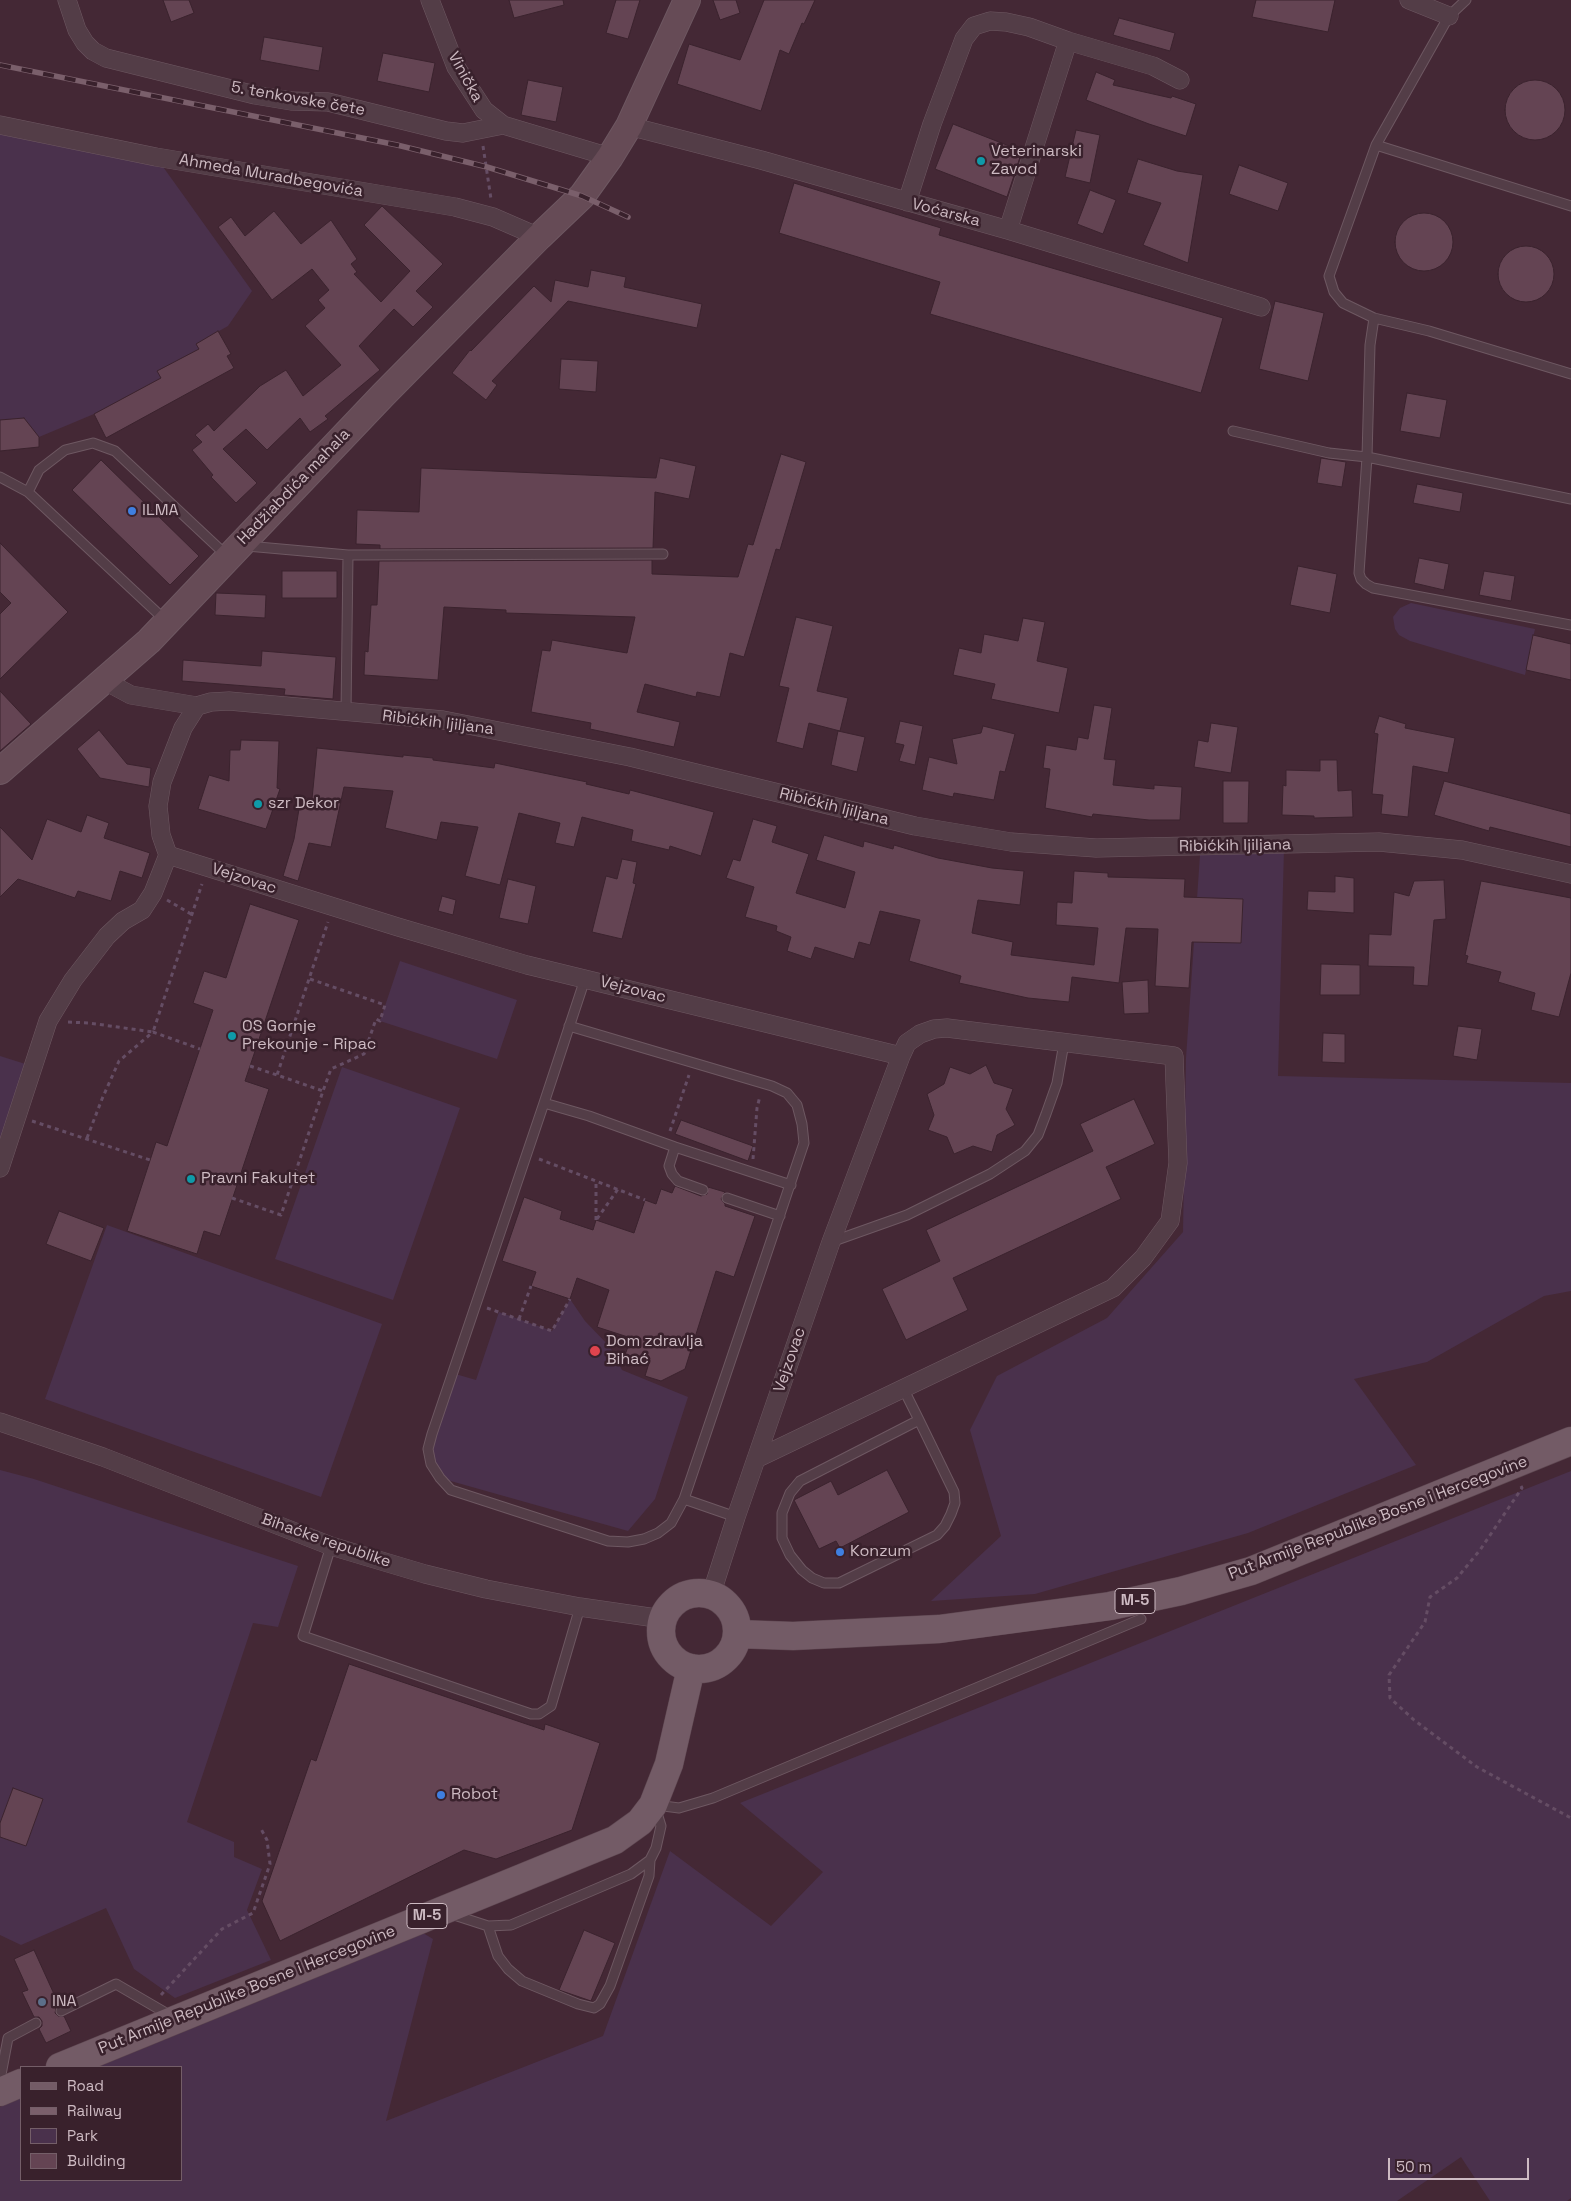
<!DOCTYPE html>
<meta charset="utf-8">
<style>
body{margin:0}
#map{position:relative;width:1571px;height:2201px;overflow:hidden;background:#442835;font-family:"Space Grotesk",sans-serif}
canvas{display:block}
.legend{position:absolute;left:20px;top:2066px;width:162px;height:115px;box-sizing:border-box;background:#39212c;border:1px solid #745e68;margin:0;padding:6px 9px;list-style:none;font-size:15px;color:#cdbac2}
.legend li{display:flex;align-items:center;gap:10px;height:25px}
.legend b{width:25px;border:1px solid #745e68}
.scale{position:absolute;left:1388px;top:2158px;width:141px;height:22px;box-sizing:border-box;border:2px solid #cdbac2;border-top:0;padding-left:6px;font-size:15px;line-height:18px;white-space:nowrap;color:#cdbac2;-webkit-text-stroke:4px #39212c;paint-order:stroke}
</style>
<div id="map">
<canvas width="1571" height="2201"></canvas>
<ul class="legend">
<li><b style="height:6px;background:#735b66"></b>Road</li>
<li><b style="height:6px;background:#7a5f6b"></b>Railway</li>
<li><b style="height:14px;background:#4a314c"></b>Park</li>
<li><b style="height:14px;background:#644453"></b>Building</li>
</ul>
<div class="scale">50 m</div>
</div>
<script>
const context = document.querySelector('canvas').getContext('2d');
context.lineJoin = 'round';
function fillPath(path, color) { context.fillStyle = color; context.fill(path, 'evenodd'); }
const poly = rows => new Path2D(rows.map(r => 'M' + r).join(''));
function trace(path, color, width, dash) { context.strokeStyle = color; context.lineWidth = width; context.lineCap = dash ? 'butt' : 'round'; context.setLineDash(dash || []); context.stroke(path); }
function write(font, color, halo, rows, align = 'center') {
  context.font = font + ' "Space Grotesk",sans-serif'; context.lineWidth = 5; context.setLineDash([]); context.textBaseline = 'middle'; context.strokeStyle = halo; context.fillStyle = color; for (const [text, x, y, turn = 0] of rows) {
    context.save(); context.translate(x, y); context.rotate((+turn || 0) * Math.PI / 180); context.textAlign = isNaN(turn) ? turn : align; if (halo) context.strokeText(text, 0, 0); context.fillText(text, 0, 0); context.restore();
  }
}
fillPath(poly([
 [0,125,156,157,252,291,228,326,196,344,199,349,158,371,161,378,94,414,39,437,24,418,0,420],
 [1411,603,1535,629,1525,675,1410,641,1399,635,1395,629,1393,617,1400,608],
 [1284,848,1278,1076,1571,1083,1571,1291,1544,1296,1427,1362,1354,1379,1416,1465,1248,1533,1035,1594,931,1601,1001,1536,970,1430,997,1376,1107,1318,1183,1232,1186,1058,1200,855],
 [400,961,517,1000,497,1059,380,1021],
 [0,1056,38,1068,0,1176],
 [342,1067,460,1108,393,1300,275,1259],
 [107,1225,382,1324,321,1497,45,1399],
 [570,1299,585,1321,610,1347,622,1370,688,1397,655,1499,628,1531,440,1478,431,1464,432,1434,452,1373,476,1380,499,1312,552,1331],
 [0,1470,34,1479,298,1566,278,1627,253,1623,187,1822,234,1842,234,1857,262,1869,247,1910,271,1960,175,1998,134,1969,106,1908,21,1945,0,1935],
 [1571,1471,1571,2198,1567,2201,1490,2201,1461,2157,1397,2201,0,2201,0,2107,21,2098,21,2180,181,2180,181,2067,97,2067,423,1933,433,1939,386,2121,603,2036,670,1851,771,1926,823,1872,740,1803]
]), '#4a314c');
const building = poly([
 [163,0,189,0,194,13,171,22,163,0],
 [509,0,563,0,564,5,514,18,509,0],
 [616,0,640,0,628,39,606,33,616,0],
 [713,0,736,0,740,13,720,20,713,0],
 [764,0,815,0,804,24,802,23,789,54,780,50,761,111,677,84,689,44,740,60,764,0],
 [1256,0,1335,0,1328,32,1252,17,1256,0],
 [1119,18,1175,33,1170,51,1113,35,1119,18],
 [264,37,323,47,319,71,260,60,264,37],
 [383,53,435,63,429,92,377,81,383,53],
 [1096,72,1115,80,1113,85,1171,98,1172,96,1196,104,1186,136,1149,124,1086,100,1096,72],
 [528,80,563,87,556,122,521,115,528,80],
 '1505 110a30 30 0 1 1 60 0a30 30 0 1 1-60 0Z',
 [953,124,1022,151,1007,197,935,169,953,124],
 [1076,130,1100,135,1090,183,1065,177,1076,130],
 [1138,159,1177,171,1203,175,1188,263,1143,245,1161,203,1127,193,1138,159],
 [1239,165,1288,183,1278,211,1229,194,1239,165],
 [794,183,941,228,939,235,1223,318,1201,393,930,314,940,282,779,233,794,183],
 [1090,190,1116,200,1103,234,1077,224,1090,190],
 [382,206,443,264,416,291,433,307,413,327,394,309,359,346,380,370,325,416,328,419,310,432,300,418,267,450,246,429,223,449,257,483,236,503,211,477,213,475,192,450,202,442,195,435,208,424,214,431,260,386,286,370,303,396,341,365,305,326,325,308,318,300,329,290,312,269,272,300,218,227,231,217,245,236,274,211,301,244,331,220,357,259,351,264,357,272,354,274,381,302,410,271,364,225,382,206],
 '1395 242a29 29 0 1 1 58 0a29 29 0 1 1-58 0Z',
 '1498 274a28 28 0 1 1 56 0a28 28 0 1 1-56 0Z',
 [591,270,626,277,624,287,702,304,697,328,568,301,492,381,497,385,486,400,452,373,470,350,471,351,534,286,551,302,555,280,588,287,591,270],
 [1275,301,1324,313,1308,381,1259,369,1275,301],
 [218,331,231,354,227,356,234,368,106,438,94,414,161,378,157,371,199,349,196,344,218,331],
 [561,359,598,361,596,392,559,389,561,359],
 [1407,393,1447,400,1440,438,1400,431,1407,393],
 [24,418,39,437,39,447,0,451,0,420,24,418],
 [781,454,806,462,780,550,776,549,744,657,730,653,720,697,697,692,696,697,645,684,637,712,680,722,674,747,590,729,591,723,531,712,542,650,550,651,552,640,627,653,635,617,506,613,506,610,444,607,438,680,364,675,365,651,368,652,371,605,377,605,379,561,652,560,652,574,738,577,748,544,753,545,781,454],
 [660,458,696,466,689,499,655,492,653,548,380,549,380,545,356,544,357,510,419,512,421,468,656,478,660,458],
 [1321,458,1346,462,1342,487,1317,483,1321,458],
 [101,460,199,556,170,585,72,490,101,460],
 [1417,484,1463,493,1460,512,1413,503,1417,484],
 [0,543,68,612,0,679,0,614,11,603,0,592,0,543],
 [1419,558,1449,564,1444,590,1414,583,1419,558],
 [1298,566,1337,574,1330,613,1290,605,1298,566],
 [282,571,337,571,337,598,282,598,282,571],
 [1484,571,1515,576,1511,601,1479,595,1484,571],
 [216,593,266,595,265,618,215,615,216,593],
 [796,617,833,626,817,691,848,698,840,731,809,723,803,749,776,742,789,688,779,686,796,617],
 [1023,618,1045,622,1037,661,1068,668,1059,713,991,699,995,684,953,675,959,648,981,653,984,634,1018,641,1023,618],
 [1533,635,1571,644,1571,680,1526,670,1533,635],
 [262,651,336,657,333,699,284,695,285,689,182,681,183,660,261,666,262,651],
 [0,691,31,724,0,751,0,691],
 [1094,705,1112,708,1104,759,1116,760,1113,785,1154,789,1154,785,1182,787,1180,820,1149,820,1093,814,1092,817,1045,808,1050,769,1043,768,1046,745,1076,750,1078,737,1088,739,1094,705],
 [1379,716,1406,724,1405,728,1455,738,1448,773,1413,766,1408,817,1381,814,1383,795,1372,794,1378,734,1374,733,1379,716],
 [900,721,923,726,915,765,899,761,904,745,895,743,900,721],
 [1211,723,1238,727,1231,773,1194,767,1198,740,1208,742,1211,723],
 [983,726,1015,734,1005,772,1000,771,994,800,954,793,953,797,922,790,929,757,957,764,952,739,981,733,983,726],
 [99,730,127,764,151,768,149,787,100,778,77,749,99,730],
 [838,731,865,737,857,772,831,765,838,731],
 [241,740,279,741,277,788,280,789,266,829,198,809,209,775,229,781,230,750,240,750,241,740],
 [317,748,403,757,403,755,433,758,433,760,494,768,495,763,587,782,586,784,629,794,630,790,714,812,701,856,670,846,669,850,631,841,633,830,582,817,574,847,555,843,560,823,519,813,500,885,465,876,478,827,441,822,437,840,385,828,393,791,344,787,331,847,309,843,298,881,283,876,294,839,301,797,312,799,317,748],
 [1320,760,1337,760,1338,791,1352,790,1353,817,1314,818,1314,816,1282,815,1283,785,1286,786,1286,770,1320,771,1320,760],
 [1223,781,1249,781,1248,823,1223,823,1223,781],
 [1444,781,1571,814,1571,847,1490,827,1489,831,1434,815,1444,781],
 [87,815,109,823,104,838,150,853,142,878,120,871,111,901,78,891,75,898,18,879,0,897,0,827,32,860,47,819,81,832,87,815],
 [753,819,777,826,772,842,809,854,796,893,845,908,855,872,816,860,824,835,863,847,864,841,893,849,894,845,938,858,992,868,1024,871,1020,905,978,900,972,933,1013,942,1011,955,1094,965,1098,928,1056,925,1057,902,1072,903,1074,871,1108,873,1108,877,1185,879,1184,897,1243,899,1241,943,1192,942,1189,988,1155,986,1158,929,1126,928,1119,983,1072,977,1069,1002,1028,998,959,983,961,976,909,961,920,920,880,911,870,945,859,942,854,959,815,947,811,959,787,951,791,937,776,931,777,926,745,917,754,887,726,878,733,859,740,861,753,819],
 [622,859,637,862,633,883,636,884,622,939,592,932,606,876,617,879,622,859],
 [1335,876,1354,878,1354,913,1307,910,1308,891,1335,892,1335,876],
 [508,879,536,886,528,924,499,918,508,879],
 [1444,880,1446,919,1434,920,1428,986,1413,985,1414,967,1368,966,1369,934,1391,935,1394,892,1409,896,1414,881,1444,880],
 [1481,881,1571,898,1571,973,1559,1017,1531,1010,1535,993,1498,982,1501,972,1466,963,1468,956,1465,955,1481,881],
 [442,896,456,900,453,915,438,911,442,896],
 [250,904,299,920,245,1081,269,1089,220,1236,204,1231,197,1254,127,1231,156,1142,167,1146,213,1010,193,1003,204,971,226,978,250,904],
 [1321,964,1360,965,1360,995,1320,995,1321,964],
 [1148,980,1149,1013,1124,1014,1122,982,1148,980],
 [1458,1026,1482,1029,1477,1060,1453,1056,1458,1026],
 [1323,1033,1345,1034,1345,1063,1322,1062,1323,1033],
 [986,1065,994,1083,1013,1089,1006,1109,1015,1125,997,1135,992,1152,973,1146,954,1154,947,1137,928,1130,934,1115,927,1094,944,1084,950,1067,970,1074,986,1065],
 [1134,1099,1155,1144,1106,1167,1121,1199,953,1278,968,1310,906,1340,882,1289,940,1261,926,1230,1093,1151,1080,1124,1134,1099],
 [681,1120,753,1146,748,1161,675,1134,681,1120],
 [675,1186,701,1196,707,1194,708,1187,725,1192,721,1199,725,1204,725,1206,755,1216,734,1277,716,1271,685,1369,661,1381,645,1376,649,1363,625,1355,631,1338,597,1327,609,1290,577,1278,570,1299,531,1286,536,1272,502,1261,524,1197,562,1211,560,1219,593,1230,596,1220,634,1233,645,1200,656,1204,661,1189,672,1193,675,1186],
 [59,1211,104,1228,91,1261,46,1244,59,1211],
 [887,1470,909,1512,840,1548,836,1541,819,1549,794,1500,831,1481,838,1495,887,1470],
 [349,1664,544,1730,545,1724,600,1743,572,1830,496,1859,464,1850,280,1941,262,1901,311,1759,316,1761,349,1664],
 [13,1788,43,1799,26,1846,0,1837,0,1823,13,1788],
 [584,1930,615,1943,591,2001,559,1990,584,1930],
 [34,1950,59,2005,56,2008,55,2013,58,2016,64,2016,71,2031,46,2043,39,2029,42,2026,42,2021,39,2017,34,2017,22,1992,28,1990,14,1959,34,1950]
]);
fillPath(building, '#644453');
trace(building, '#3b232e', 1);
const lane = poly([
 [1466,0,1449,16,1376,145,1329,276,1334,292,1343,303,1374,318,1370,345,1367,457,1571,499],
 [1376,145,1571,206],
 [1374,318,1429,331,1571,374],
 [1233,431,1329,453,1367,457,1359,573,1361,579,1366,584,1373,588,1571,625],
 [0,477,28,492,165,620],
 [28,492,39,470,65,450,93,443,115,451,226,555],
 [247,546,348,555,663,554],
 [346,712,348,555],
 [585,979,544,1103,589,1116,675,1147,791,1185],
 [569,1026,772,1086,787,1093,797,1105,802,1124,804,1143,684,1499,736,1517],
 [544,1103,432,1434,428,1449,431,1464,440,1478,451,1490,608,1541,628,1542,644,1539,658,1533,671,1523,684,1499],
 [675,1147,669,1166,672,1174,678,1181,703,1190],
 [727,1198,780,1216],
 [831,1242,907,1215,990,1174,1025,1151,1038,1135,1046,1114,1057,1083,1064,1043],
 [903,1388,919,1420,954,1492,955,1503,951,1514,945,1526,937,1535,839,1583,824,1583,812,1578,802,1570,790,1555,782,1538,782,1513,790,1493,800,1481,919,1420],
 [331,1546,303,1636,531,1714,539,1714,551,1706,580,1607],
 [656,1805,679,1808,713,1798,1141,1619],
 [451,1914,488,1926,511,1925,631,1874,650,1860,656,1848,661,1826,656,1810],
 [488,1926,498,1956,508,1969,522,1981,578,2004,594,2008,600,2004,610,1986,649,1876,650,1860],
 [61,2011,116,1984,171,2016],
 [0,2080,8,2038,36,2023]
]);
const street = poly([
 [67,0,77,30,85,43,93,51,106,58,255,95,291,101,328,102,446,131,463,133,503,125],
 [430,0,456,67,484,110,503,125,610,157],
 [1409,0,1449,16],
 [1068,41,1153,66,1180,80],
 [0,125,156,157,455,207,493,217,539,237],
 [629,126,761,160,1008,230,1261,307],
 [907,202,932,124,964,39,974,26,990,21,1006,22,1029,27,1068,41,1008,230],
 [105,681,131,695,197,706,211,702,229,701,443,720,630,757,915,826,1011,842,1096,848,1379,842,1462,850,1571,874],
 [168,855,398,927,527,965,901,1056,831,1242,736,1517,711,1595],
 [168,855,161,835,158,806,162,782,183,728,197,706],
 [0,1168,48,1021,73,980,107,936,123,921,142,910,153,893,168,855],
 [0,1422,103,1457,331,1546,425,1574,486,1589,580,1607,663,1619],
 [756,1459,1113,1288,1143,1258,1170,1221,1178,1163,1174,1056,947,1028,934,1029,920,1034,907,1043,901,1056]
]);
const secondary = poly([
 [0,771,149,641,383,395,539,237,582,196,610,157,629,126,687,0]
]);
const primary = poly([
 '661 1631a38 38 0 1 1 76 0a38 38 0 1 1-76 0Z',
 [737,1634,793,1636,939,1629,1110,1606,1181,1591,1251,1571,1571,1441],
 [60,2067,615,1840,640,1822,653,1805,669,1764,691,1668],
 [0,2092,21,2083]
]);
trace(lane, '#6e5862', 11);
trace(street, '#6e5862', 19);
trace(secondary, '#6e5862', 28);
trace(primary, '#5d4650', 29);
trace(poly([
 [483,146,491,199],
 [167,900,191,914],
 [310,979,385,1005,380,1021,376,1019,364,1054,331,1069,323,1091],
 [68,1022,89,1023,153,1032,202,884],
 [250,1066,277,1075],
 [32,1121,150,1160],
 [670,1131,689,1075],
 [87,1138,102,1099,119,1061,153,1032,200,1049],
 [539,1159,645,1200],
 [753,1159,757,1108,760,1096],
 [232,1198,281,1215,323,1091,277,1075,328,922],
 [597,1219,618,1189],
 [596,1220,596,1180],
 [487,1308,552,1331,570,1299],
 [519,1319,531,1286],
 [1521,1486,1522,1488,1480,1550,1457,1578,1430,1597,1425,1622,1389,1675,1390,1698,1414,1720,1477,1767,1571,1818],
 [161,1995,222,1929,253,1913,270,1864,267,1840,260,1827]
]), '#654d64', 3, [4, 4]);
trace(lane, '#533d47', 9);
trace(street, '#533d47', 18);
trace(secondary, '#664b56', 26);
trace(primary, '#735b66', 28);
const rail = poly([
 [0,65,397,145,487,167,582,196,628,217]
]);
trace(rail, '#7a5f6b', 5.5);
trace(rail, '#39212c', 4, [11]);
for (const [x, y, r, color] of [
 [981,161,5,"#0f9aa8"],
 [132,511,5,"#3f7fe0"],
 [258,804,5,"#0f9aa8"],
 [232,1036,5,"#0f9aa8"],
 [191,1179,5,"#0f9aa8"],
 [595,1351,6,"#e0444e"],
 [840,1552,5,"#3f7fe0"],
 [441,1795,5,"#3f7fe0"],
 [42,2002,5,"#5c6f8a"]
]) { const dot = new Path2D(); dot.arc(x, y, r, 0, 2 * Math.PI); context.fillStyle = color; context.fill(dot); trace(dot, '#39212c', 2); }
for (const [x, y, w] of [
 [1135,1601,40],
 [427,1916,40]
]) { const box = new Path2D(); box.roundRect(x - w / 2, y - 12.5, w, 25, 4); context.fillStyle = '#39212c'; context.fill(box); trace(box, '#cdbac2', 1); }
write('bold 15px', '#cdbac2', null, [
 ["M-5",1135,1601],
 ["M-5",427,1916]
]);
write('16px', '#cdbac2', '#39212c', [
 ["Vinička",465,77,61],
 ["5. tenkovske čete",298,99,10],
 ["Ahmeda Muradbegovića",271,176,10],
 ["Voćarska",946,213,15],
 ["Hadžiabdića mahala",294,487,-46],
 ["Ribićkih ljiljana",438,723,7],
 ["Ribićkih ljiljana",834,807,14],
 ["Ribićkih ljiljana",1235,846,-1],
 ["Vejzovac",244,879,18],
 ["Vejzovac",633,990,14],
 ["Vejzovac",790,1360,-71],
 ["Put Armije Republike Bosne i Hercegovine",1378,1518,-21],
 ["Bihaćke republike",326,1541,19],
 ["Put Armije Republike Bosne i Hercegovine",247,1990,-22]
]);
write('16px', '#cdbac2', '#39212c', [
 ["Veterinarski",991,152],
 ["Zavod",991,170],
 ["ILMA",142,511],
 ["szr Dekor",268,804],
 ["OS Gornje",242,1027],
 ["Prekounje - Ripac",242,1045],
 ["Pravni Fakultet",201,1179],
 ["Dom zdravlja",606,1342],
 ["Bihać",606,1360],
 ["Konzum",850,1552],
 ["Robot",451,1795],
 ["INA",52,2002]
], 'left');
</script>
